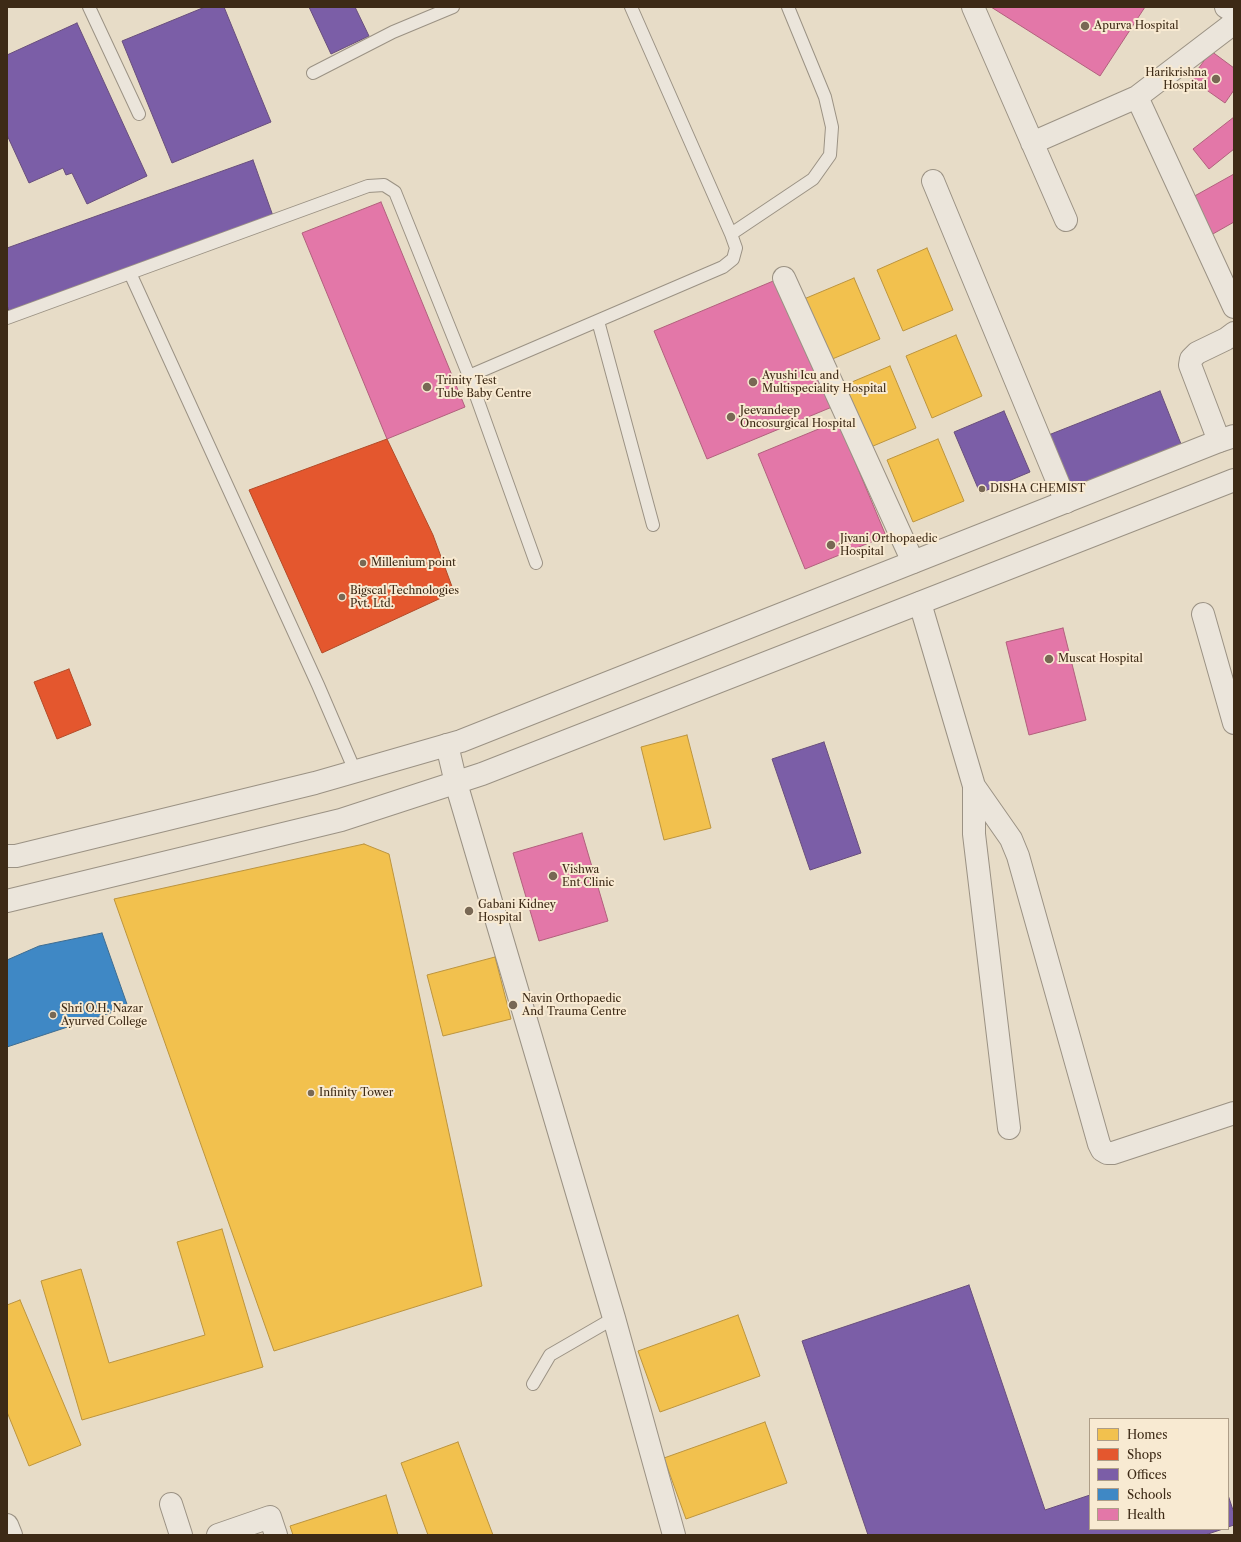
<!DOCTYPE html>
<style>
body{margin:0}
#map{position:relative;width:1241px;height:1542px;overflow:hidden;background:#e7dcc7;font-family:"Libre Caslon Text",serif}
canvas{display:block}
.frame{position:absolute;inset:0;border:8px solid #3d2a16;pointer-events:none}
.legend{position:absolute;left:1089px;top:1418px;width:140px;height:112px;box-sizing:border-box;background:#f8ead2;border:1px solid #ad9d87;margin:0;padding:5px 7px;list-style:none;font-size:12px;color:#3d2a16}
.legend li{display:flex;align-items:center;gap:8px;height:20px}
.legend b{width:20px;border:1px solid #ad9d87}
</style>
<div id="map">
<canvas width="1241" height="1542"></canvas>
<div class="frame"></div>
<ul class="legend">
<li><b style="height:11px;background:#f2c14e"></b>Homes</li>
<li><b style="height:11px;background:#e4572e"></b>Shops</li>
<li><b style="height:11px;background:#7b5ea7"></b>Offices</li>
<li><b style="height:11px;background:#3f88c5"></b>Schools</li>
<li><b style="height:11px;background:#e377a8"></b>Health</li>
</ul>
</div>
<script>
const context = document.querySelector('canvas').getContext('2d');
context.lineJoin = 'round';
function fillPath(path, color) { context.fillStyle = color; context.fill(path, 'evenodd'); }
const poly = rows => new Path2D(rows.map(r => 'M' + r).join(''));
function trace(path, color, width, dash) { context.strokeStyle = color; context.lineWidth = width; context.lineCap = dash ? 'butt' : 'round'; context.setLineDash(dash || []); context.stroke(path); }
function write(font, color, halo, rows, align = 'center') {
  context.font = font + ' "Libre Caslon Text",serif'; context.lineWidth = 4; context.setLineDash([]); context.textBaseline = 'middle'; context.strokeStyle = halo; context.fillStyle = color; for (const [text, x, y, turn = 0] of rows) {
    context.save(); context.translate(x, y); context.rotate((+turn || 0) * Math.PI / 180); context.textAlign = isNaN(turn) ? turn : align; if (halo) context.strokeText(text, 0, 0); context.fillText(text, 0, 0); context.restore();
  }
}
const homes = poly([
 [927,248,953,310,903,331,877,270,927,248],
 [854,278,880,339,830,360,804,299,854,278],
 [956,335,982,396,932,418,906,356,956,335],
 [890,366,916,428,866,449,840,387,890,366],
 [938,439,964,501,913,522,887,460,938,439],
 [687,735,711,828,664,840,641,747,687,735],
 [364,844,389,854,482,1286,274,1351,114,899,364,844],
 [495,957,511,1019,443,1036,427,975,495,957],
 [222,1229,263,1367,82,1420,41,1281,81,1269,109,1363,205,1335,177,1242,222,1229],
 [20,1300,81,1445,29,1466,7,1412,7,1305,20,1300],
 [738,1315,760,1376,660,1412,638,1351,738,1315],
 [765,1422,787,1483,686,1519,664,1458,765,1422],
 [458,1442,493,1535,428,1535,401,1463,458,1442],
 [386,1495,398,1535,293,1535,290,1526,386,1495]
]);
fillPath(homes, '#f2c14e');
trace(homes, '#bc943d', 1);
const shops = poly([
 [387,439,433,535,454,592,322,653,249,490,387,439],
 [69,669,91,725,57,739,34,682,69,669]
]);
fillPath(shops, '#e4572e');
trace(shops, '#b24a27', 1);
const offices = poly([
 [205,7,224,7,271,122,172,163,122,41,205,7],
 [309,7,355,7,369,36,331,54,309,7],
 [77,23,147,176,87,204,72,173,66,175,63,168,29,183,7,135,7,55,77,23],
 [253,160,273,216,9,311,7,305,7,248,253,160],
 [1160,391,1181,444,1068,489,1046,436,1160,391],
 [1004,411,1030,472,980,493,954,432,1004,411],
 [824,742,861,853,810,870,772,759,824,742],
 [969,1285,1045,1510,1090,1495,1090,1529,1223,1529,1205,1535,868,1535,802,1341,969,1285],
 [1228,1495,1234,1513,1234,1525,1228,1527,1228,1495]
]);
fillPath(offices, '#7b5ea7');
trace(offices, '#684e7c', 1);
const schools = poly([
 [102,933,128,1007,7,1047,7,960,39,946,102,933]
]);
fillPath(schools, '#3f88c5');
trace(schools, '#3e6c90', 1);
const health = poly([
 [991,7,1145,7,1100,76,991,7],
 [1211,51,1234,68,1234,90,1225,103,1191,79,1211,51],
 [1234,117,1234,149,1209,169,1193,149,1234,117],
 [1234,174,1234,222,1211,235,1191,198,1234,174],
 [381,202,465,407,387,439,302,233,381,202],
 [778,279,832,407,707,459,654,331,778,279],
 [838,421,886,536,805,569,758,454,838,421],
 [1063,628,1086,720,1029,735,1006,642,1063,628],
 [582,833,608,921,539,941,513,853,582,833]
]);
fillPath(health, '#e377a8');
trace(health, '#b1607c', 1);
const service = poly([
 [89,7,139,114],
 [631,7,731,234],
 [313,73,393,32,453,7],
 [130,273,318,685,355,771],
 [7,318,368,186,384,185,395,192,469,376,536,563],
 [598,321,653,525],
 [469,376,723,267,733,259,736,248,731,234,813,179,830,155,832,127,825,97,788,7],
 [533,1384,550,1355,614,1318]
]);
const minor = poly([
 [973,7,1066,220],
 [1137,97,1234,307],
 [1032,143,1137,97,1234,23],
 [933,181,1066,502],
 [784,278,913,562],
 [1219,441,1190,365,1191,359,1197,353,1226,339,1234,333],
 [920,603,974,786,1011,839,1018,856,1099,1144,1102,1150,1107,1153,1113,1153,1234,1113],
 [1203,614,1234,723],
 [447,745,456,783,614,1318,674,1535],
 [974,786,974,834,1009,1128],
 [171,1504,181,1535],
 [218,1535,270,1517,276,1535]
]);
const tertiary = poly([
 [1226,7,1234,12],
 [7,856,16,856,315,783,461,741,1219,441,1234,436],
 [7,901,341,820,482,774,1234,480],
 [7,1525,11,1535]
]);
trace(service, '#9b9284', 14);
trace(minor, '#9b9284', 24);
trace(tertiary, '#9b9284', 24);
trace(service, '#ebe5db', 12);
trace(minor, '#ebe5db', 22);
trace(tertiary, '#ebe5db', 22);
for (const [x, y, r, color] of [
 [1085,26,5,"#786854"],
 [1216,79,5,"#786854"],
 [753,382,5,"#786854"],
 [427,387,5,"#786854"],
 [731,417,5,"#786854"],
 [982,489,4,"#786854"],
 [831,545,5,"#786854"],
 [363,563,4,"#786854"],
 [342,597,4,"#786854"],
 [1049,659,5,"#786854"],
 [553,876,5,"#786854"],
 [469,911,5,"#786854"],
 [513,1005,5,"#786854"],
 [53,1015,4,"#786854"],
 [311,1093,4,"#786854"]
]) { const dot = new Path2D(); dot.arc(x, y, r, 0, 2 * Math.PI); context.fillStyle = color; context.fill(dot); trace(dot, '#f8ead2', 1.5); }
write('11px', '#3d2a16', '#f8ead2', [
 ["Apurva Hospital",1094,26],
 ["Harikrishna",1207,73,"right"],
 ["Hospital",1207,86,"right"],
 ["Ayushi Icu and",762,376],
 ["Multispeciality Hospital",762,389],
 ["Trinity Test",436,381],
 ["Tube Baby Centre",436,394],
 ["Jeevandeep",740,411],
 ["Oncosurgical Hospital",740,424],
 ["DISHA CHEMIST",990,489],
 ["Jivani Orthopaedic",840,539],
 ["Hospital",840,552],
 ["Millenium point",371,563],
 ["Bigscal Technologies",350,591],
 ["Pvt. Ltd.",350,604],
 ["Muscat Hospital",1058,659],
 ["Vishwa",562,870],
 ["Ent Clinic",562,883],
 ["Gabani Kidney",478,905],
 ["Hospital",478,918],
 ["Navin Orthopaedic",522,999],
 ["And Trauma Centre",522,1012],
 ["Shri O.H. Nazar",61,1009],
 ["Ayurved College",61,1022],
 ["Infinity Tower",319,1093]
], 'left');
</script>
